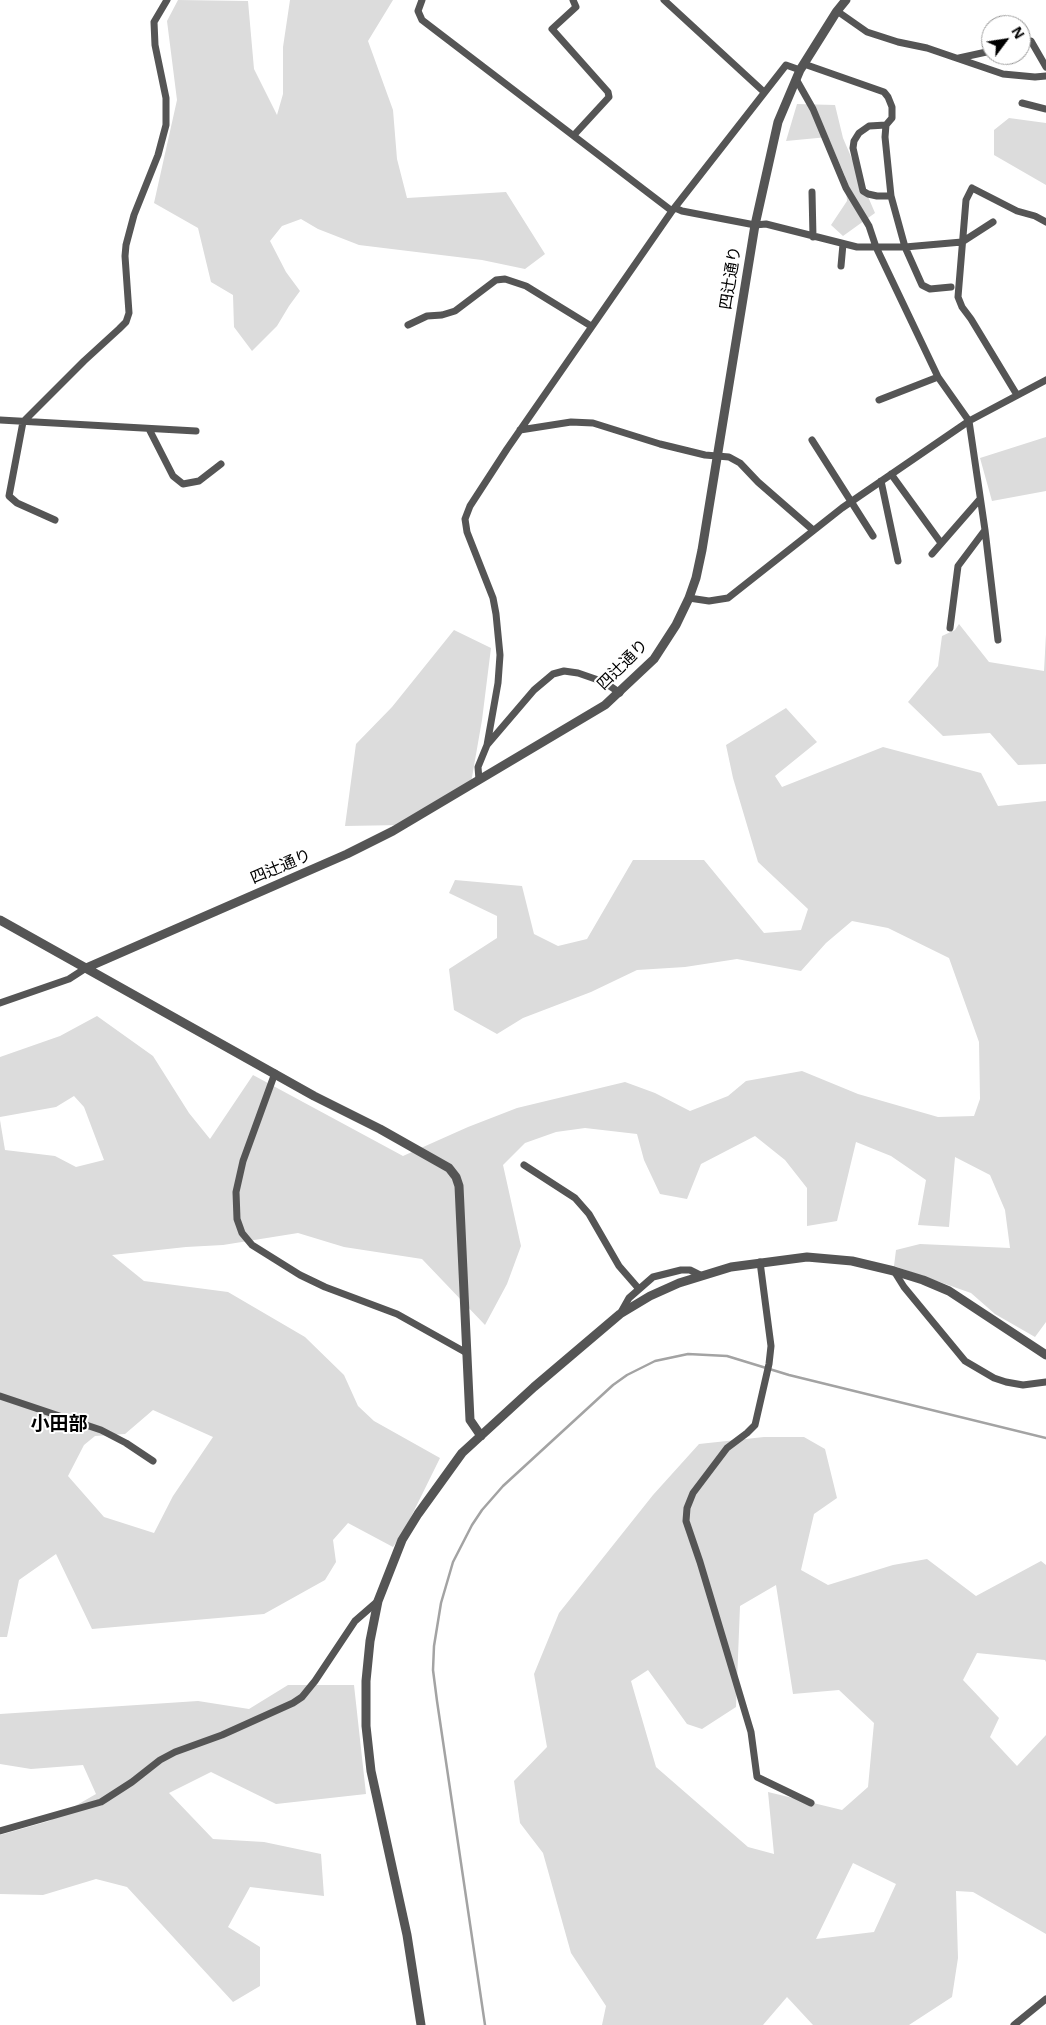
<!DOCTYPE html>
<meta charset="utf-8">
<style>
body{margin:0}
#map{position:relative;width:1046px;height:2025px;overflow:hidden;background:#fff;font-family:"Noto Sans",sans-serif}
canvas{display:block}
.north{position:absolute;left:981px;top:15px;width:50px;height:50px;box-sizing:border-box;background:#fff;border:1px solid #999;border-radius:50%;rotate:59deg;font-size:14px;font-weight:700;line-height:20px;text-align:center;color:#000}
.north::after{content:'';display:block;margin:auto;width:18px;height:22px;background:#000;clip-path:polygon(50% 0,100% 100%,50% 72%,0 100%)}
</style>
<div id="map">
<canvas width="1046" height="2025"></canvas>
<div class="north">N</div>
</div>
<script>
const context = document.querySelector('canvas').getContext('2d');
context.lineJoin = 'round';
function fillPath(path, color) { context.fillStyle = color; context.fill(path, 'evenodd'); }
const poly = rows => new Path2D(rows.map(r => 'M' + r).join(''));
function trace(path, color, width, dash) { context.strokeStyle = color; context.lineWidth = width; context.lineCap = dash ? 'butt' : 'round'; context.setLineDash(dash || []); context.stroke(path); }
function write(font, color, halo, rows, align = 'center') {
  context.font = font + ' "Noto Sans","Noto Sans JP",sans-serif'; context.lineWidth = 4; context.setLineDash([]); context.textBaseline = 'middle'; context.strokeStyle = halo; context.fillStyle = color; for (const [text, x, y, turn = 0] of rows) {
    context.save(); context.translate(x, y); context.rotate((+turn || 0) * Math.PI / 180); context.textAlign = isNaN(turn) ? turn : align; if (halo) context.strokeText(text, 0, 0); context.fillText(text, 0, 0); context.restore();
  }
}
fillPath(poly([
 [178,0,248,1,254,69,277,115,283,94,283,47,290,0,393,0,368,41,393,110,397,159,407,198,506,192,545,254,525,269,482,260,359,245,318,229,301,219,282,226,270,241,286,272,300,291,289,306,277,326,252,351,234,327,233,295,211,282,198,228,154,203,177,100,167,21],
 [797,104,835,105,843,138,875,213,843,236,831,225,847,201,845,176,828,137,786,141],
 [1009,118,1046,123,1046,185,994,155,994,130],
 [1046,437,1046,491,992,501,980,458],
 [959,624,989,662,1044,671,1046,634,1046,764,1018,765,990,733,943,736,908,702,938,666,942,636,955,630],
 [454,630,491,648,482,720,471,783,402,825,345,826,356,744,392,707],
 [786,708,817,742,775,776,782,787,883,747,981,773,998,806,1046,801,1046,1322,1035,1337,995,1314,971,1293,894,1266,896,1250,920,1244,1010,1248,1005,1210,990,1175,955,1157,949,1227,918,1225,926,1180,891,1156,856,1142,837,1221,807,1226,807,1188,785,1160,755,1136,701,1164,687,1199,660,1194,644,1160,637,1134,585,1128,556,1132,525,1143,503,1165,521,1246,507,1284,485,1325,422,1259,344,1247,298,1233,223,1245,186,1247,112,1255,144,1281,228,1292,305,1337,344,1375,358,1406,374,1421,440,1458,405,1529,393,1547,348,1523,333,1540,336,1562,325,1580,264,1614,92,1629,56,1554,19,1580,7,1637,0,1637,0,1120,5,1150,55,1156,76,1167,104,1160,84,1107,74,1096,56,1107,0,1117,0,1057,60,1036,97,1016,153,1056,189,1113,210,1139,253,1075,403,1156,468,1127,517,1108,625,1082,655,1093,690,1111,728,1096,746,1081,802,1071,858,1094,938,1117,974,1116,980,1099,979,1042,949,958,888,928,852,921,826,943,801,971,737,959,685,967,637,970,591,992,523,1018,497,1034,454,1010,449,969,497,938,497,916,449,893,455,880,522,886,534,934,558,946,587,939,633,860,704,860,764,933,801,930,808,909,758,862,733,778,726,745],
 [153,1410,213,1437,173,1496,154,1533,104,1517,68,1476,84,1445,95,1436,125,1434],
 [764,1437,804,1437,825,1449,837,1498,814,1514,801,1570,828,1585,893,1565,927,1559,976,1596,1041,1561,1046,1565,1046,1662,1045,1660,977,1653,963,1680,999,1718,990,1737,1017,1766,1046,1735,1046,1934,973,1892,956,1891,958,1958,952,1997,909,2025,813,2025,787,1997,763,2025,602,2025,606,2006,571,1953,543,1853,520,1823,514,1781,547,1747,534,1674,559,1613,653,1495,699,1444],
 [776,1585,793,1694,839,1690,874,1723,868,1787,842,1810,768,1792,774,1854,748,1847,656,1767,631,1681,648,1670,687,1724,702,1729,736,1707,740,1606],
 [853,1863,896,1884,874,1932,816,1939],
 [288,1685,354,1685,366,1794,276,1804,211,1772,169,1793,213,1839,264,1842,321,1854,324,1896,250,1887,228,1927,260,1947,260,1986,233,2002,127,1887,96,1879,43,1895,0,1894,0,1835,49,1821,96,1794,83,1765,31,1769,0,1764,0,1714,198,1701,249,1709]
]), '#dcdcdc');
trace(poly([
 [485,2025,437,1701,433,1670,434,1646,441,1603,453,1562,472,1525,482,1510,503,1486,613,1385,627,1375,655,1361,688,1354,727,1356,789,1375,1046,1438]
]), '#a3a3a3', 2.5);
trace(poly([
 [422,0,418,11,422,20,672,211],
 [573,0,576,7,552,29,608,92,609,97,574,135],
 [664,0,764,92],
 [837,11,867,32,898,42,927,48,1003,74,1035,77,1046,76],
 [1021,43,1031,41,1046,67],
 [959,58,991,51],
 [804,64,884,92,888,97,892,107,892,118,886,125,885,137,891,196,905,247,922,285,930,289,951,287],
 [796,79,813,109,846,188,869,226,876,247,938,377,969,421,985,530,958,566,950,628],
 [1022,103,1046,109],
 [886,125,869,126,859,133,854,141,853,148,863,191,868,194,877,196,891,196],
 [812,192,813,237],
 [675,208,682,211,755,225,766,224,857,247,905,247,962,242,993,222],
 [841,266,843,244],
 [408,325,427,316,442,315,455,311,496,280,505,279,526,286,591,326],
 [1017,395,971,319,962,307,958,297,966,200,972,188,1017,211,1035,216,1046,222],
 [879,400,938,377],
 [0,420,196,431],
 [149,429,173,476,183,484,199,481,221,464],
 [520,430,571,422,593,423,660,444,705,455,729,457,740,463,758,482,813,530],
 [812,440,873,536],
 [891,474,941,543],
 [881,481,898,561],
 [55,520,17,503,9,496,23,422,84,361,119,329,126,322,129,313,125,256,126,245,134,215,158,155,166,125,166,98,155,45,154,22,167,0],
 [985,530,998,640],
 [932,554,980,499],
 [689,598,709,601,728,598,842,508,969,421,1046,380],
 [487,745,498,683,500,655,496,614,493,598,467,532,465,519,470,506,507,449,672,211,786,65,800,70],
 [479,780,478,767,487,745,534,690,553,674,564,671,578,673,604,682,620,693],
 [0,1003,69,979,86,968],
 [275,1073,243,1161,236,1192,237,1219,242,1233,252,1245,300,1275,325,1287,397,1314,465,1352],
 [524,1165,575,1198,589,1214,619,1266,639,1289],
 [760,1262,771,1346,769,1364,755,1425,747,1433,727,1448,693,1493,687,1508,686,1521,700,1562,751,1732,757,1777,811,1803],
 [894,1271,904,1287,965,1361,994,1378,1006,1382,1023,1385,1046,1382],
 [620,1314,629,1298,653,1277,681,1270,690,1270,700,1275],
 [0,1396,101,1430,126,1443,153,1461],
 [0,1831,101,1802,132,1782,160,1760,175,1752,222,1735,293,1703,302,1697,315,1681,355,1621,378,1601],
 [1014,2025,1046,1999]
]), '#555', 7);
trace(poly([
 [0,920,314,1096,380,1129,449,1168,456,1177,459,1186,470,1420,481,1436],
 [86,968,347,854,393,831,605,705,654,659,676,625,689,598,696,578,702,550,755,225,778,122,800,70,837,11,846,0],
 [421,2025,407,1935,371,1771,366,1726,366,1681,370,1641,378,1601,402,1540,418,1514,462,1453,534,1387,620,1314,650,1296,679,1283,731,1267,807,1257,852,1261,894,1271,923,1280,949,1291,1046,1355]
]), '#555', 9);
write('16px', '#000', '#fff', [
 ["四辻通り",731,278,-81],
 ["四辻通り",623,665,-45],
 ["四辻通り",281,867,-23]
]);
write('bold 19px', '#000', '#fff', [
 ["小田部",59,1425]
]);
</script>
